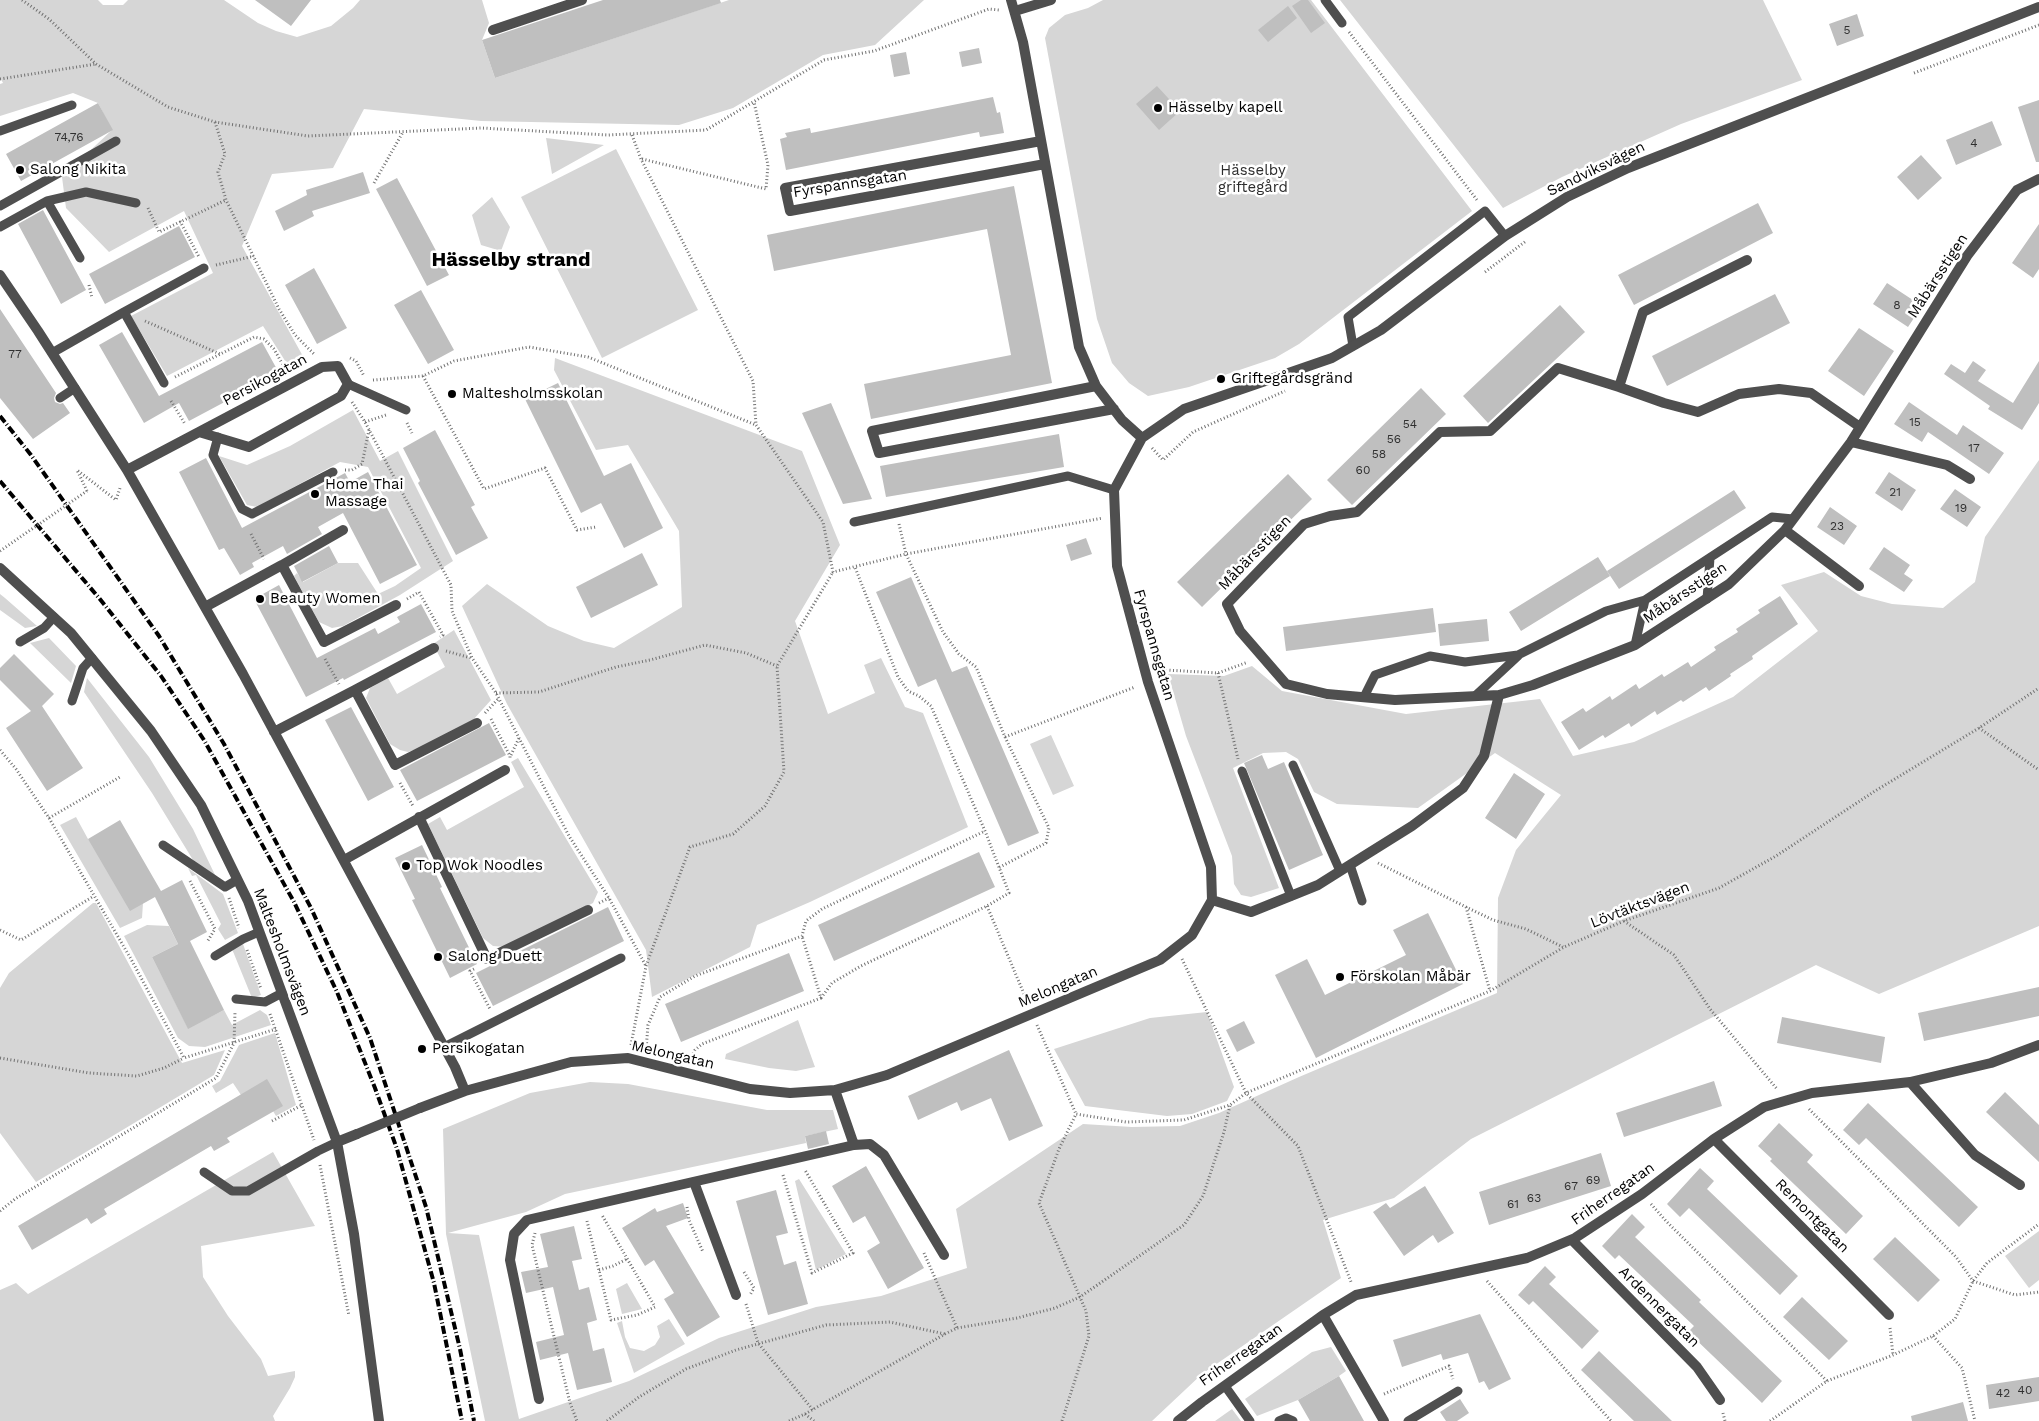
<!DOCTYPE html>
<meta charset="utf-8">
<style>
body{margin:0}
canvas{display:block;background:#fff}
</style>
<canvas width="2039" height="1421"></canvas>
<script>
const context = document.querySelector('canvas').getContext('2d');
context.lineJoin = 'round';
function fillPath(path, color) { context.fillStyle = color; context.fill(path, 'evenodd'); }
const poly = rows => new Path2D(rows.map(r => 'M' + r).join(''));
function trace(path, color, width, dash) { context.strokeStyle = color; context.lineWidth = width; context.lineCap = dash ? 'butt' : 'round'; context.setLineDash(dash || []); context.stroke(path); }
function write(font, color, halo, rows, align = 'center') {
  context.font = font + ' "Work Sans",sans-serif'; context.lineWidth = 5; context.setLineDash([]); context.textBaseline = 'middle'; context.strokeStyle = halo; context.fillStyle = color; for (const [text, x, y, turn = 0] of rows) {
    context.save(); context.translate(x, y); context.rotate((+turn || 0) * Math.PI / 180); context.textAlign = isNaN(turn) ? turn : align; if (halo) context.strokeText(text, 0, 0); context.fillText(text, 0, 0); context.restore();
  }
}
fillPath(poly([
 [0,0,98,0,103,5,123,5,128,0,224,0,258,23,276,31,297,37,331,26,353,8,360,0,482,0,489,23,482,40,495,78,729,0,924,0,875,45,823,55,733,108,679,125,481,121,364,109,333,168,272,174,242,246,305,360,289,367,263,326,167,376,131,316,213,273,184,211,109,252,66,208,62,177,112,130,98,103,73,93,0,116,0,84,3,83,0,77],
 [1103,0,1311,0,1472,211,1299,344,1275,358,1189,387,1148,396,1129,383,1112,363,1097,319,1045,38,1049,28,1065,15,1088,8],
 [1340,0,1763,0,1802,80,1681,124,1562,177,1503,208],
 [546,138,604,145,552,174],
 [616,149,698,310,602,358,521,197],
 [492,197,510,227,501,251,481,245,472,215],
 [555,358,802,451,840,545,795,621,828,714,875,693,864,665,881,658,905,707,923,713,968,827,810,902,757,925,750,947,652,997,646,950,507,704,462,606,487,584,548,626,584,641,614,648,682,607,679,531,628,445,596,450,554,370],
 [353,410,380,461,398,451,453,561,400,595,343,626,332,628,319,622,294,576,297,573,303,582,338,563,358,563,378,594,395,586,421,568,368,467,340,462,257,507,247,505,219,456,247,465,290,446],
 [2039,460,2039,926,1879,994,1816,965,1471,1139,1394,1198,1323,1220,1341,1278,1202,1374,1152,1421,485,1421,446,1234,443,1129,530,1093,590,1082,628,1084,767,1110,833,1110,838,1129,805,1136,806,1143,565,1194,526,1212,448,1233,479,1235,519,1419,629,1381,719,1338,816,1307,881,1296,967,1268,956,1209,1083,1124,1132,1127,1180,1126,1219,1113,1299,1077,1497,993,1498,898,1516,850,1561,795,1495,753,1418,808,1337,804,1314,792,1298,759,1286,752,1263,753,1233,768,1279,888,1251,897,1241,895,1234,884,1232,856,1186,736,1168,674,1224,676,1252,666,1282,691,1406,714,1540,699,1573,756,1634,742,1733,697,1818,631,1781,585,1824,572,1861,596,1892,604,1943,608,1975,582,1985,537],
 [0,594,5,598,37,626,25,628,0,610],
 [454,630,491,700,473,720,423,747,408,752,400,750,390,744,366,698,370,688,388,678,397,694,445,667,433,644],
 [49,638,76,666,71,683,30,643],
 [87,678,149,757,193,829,216,877,193,860,152,793,84,692],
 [1051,735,1074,786,1053,795,1030,744],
 [518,758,598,892,593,903,507,947,493,946,483,938,428,824,440,817,447,830,524,787,511,762],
 [76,817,88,839,143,903,142,918,120,928,60,825],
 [188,868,223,894,238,933,225,940,218,929,221,924,196,875,192,876],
 [93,903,96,903,182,1063,225,1050,214,1075,36,1182,0,1133,0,988,9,973],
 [147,925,169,926,178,944,152,957,188,1028,224,1010,232,1025,260,1010,267,1015,271,1025,205,1047,189,1046,178,1038,124,936],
 [243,944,261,995,252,998,232,949],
 [1207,1012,1234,1087,1227,1101,1192,1114,1167,1116,1085,1106,1054,1049,1150,1018],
 [798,1020,815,1067,796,1071,769,1068,725,1059,726,1054],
 [275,1033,296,1105,276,1116,273,1111,241,1095,233,1083,216,1093,212,1086,220,1081,239,1045],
 [273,1152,315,1226,201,1246,203,1277,228,1316,261,1359,268,1376,295,1371,295,1377,290,1388,273,1416,275,1421,0,1421,0,1290,16,1283,28,1294],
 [799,1179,846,1254,816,1270,795,1181],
 [2039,1231,2039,1280,2029,1288,2005,1256],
 [627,1283,642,1309,622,1314,616,1289],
 [669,1319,685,1344,634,1373,617,1323,622,1321,625,1337,630,1348,644,1351,655,1345,660,1337,657,1326],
 [1331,1347,1346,1371,1339,1376,1298,1400,1257,1416,1245,1399,1312,1352],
 [1232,1409,1241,1421,1215,1421]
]), '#d6d6d6');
fillPath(poly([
 [255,0,311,0,291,26],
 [603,0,720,0,721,3,495,78,482,40],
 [1301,0,1308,0,1325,23,1311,33,1292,6],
 [1288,6,1297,18,1268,42,1258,30],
 [1857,14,1864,36,1837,46,1829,24],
 [979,48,982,63,962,67,959,52],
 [906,52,910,74,894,77,890,55],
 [1157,86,1180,111,1159,130,1136,104],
 [993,97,997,113,1000,112,1004,133,980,137,979,132,786,170,780,139,787,137,785,133,810,128,811,133],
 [2039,100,2039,162,2036,162,2018,107],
 [98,103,113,130,21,181,6,154],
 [1992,121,2002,145,1956,165,1946,140],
 [1921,155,1942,178,1918,200,1897,177],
 [363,172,370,193,312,211,314,216,284,231,275,211,307,195,306,190],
 [397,178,449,275,427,286,376,189],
 [1014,186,1052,383,871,419,864,384,1011,355,987,229,774,271,767,235],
 [1758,203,1773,233,1634,305,1618,275],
 [43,210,86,290,61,304,18,224],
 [2039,224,2039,269,2033,278,2012,263],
 [179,226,195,257,105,304,89,274],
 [314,268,347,328,317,344,285,285],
 [1887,283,1922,306,1908,327,1873,304],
 [421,290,454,350,428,364,394,305],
 [1775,294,1790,323,1667,386,1652,356],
 [1560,305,1585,332,1488,423,1463,396],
 [0,309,56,393,54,398,55,402,60,404,63,403,70,413,33,439,0,398],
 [1859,328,1894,351,1864,396,1828,371],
 [122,332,159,396,262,342,279,373,189,421,179,403,144,423,99,345],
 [1973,361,1986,370,1978,381,2013,403,2039,361,2039,403,2022,430,1988,409,1990,406,1944,374,1951,364,1965,373],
 [558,383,604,476,631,463,663,528,624,548,601,503,581,513,525,399],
 [1421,388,1446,414,1352,505,1327,480],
 [1909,402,1957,435,1963,425,2004,453,1989,474,1928,432,1922,442,1894,424],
 [831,403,862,475,872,499,843,504,802,413],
 [435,430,475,505,471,507,488,538,456,555,418,483,420,481,403,448],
 [1059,434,1064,467,886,497,880,466],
 [206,458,242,528,345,473,350,482,368,472,417,565,380,584,343,513,318,527,322,534,287,554,283,546,252,563,254,567,240,575,224,548,219,550,179,472],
 [1889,472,1916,490,1902,511,1875,493],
 [1288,474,1312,499,1202,607,1177,582],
 [1955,489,1981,507,1967,527,1940,509],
 [1734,490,1746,508,1619,589,1607,571],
 [1830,507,1857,526,1844,545,1817,527],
 [1086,538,1092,554,1071,561,1066,545],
 [329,546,338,563,302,582,294,566],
 [1884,547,1910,565,1904,574,1913,580,1904,592,1869,569],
 [642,553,658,585,591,618,576,587],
 [1598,557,1610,576,1521,631,1509,612],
 [911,577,952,672,967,666,1039,833,1008,846,936,679,918,687,876,592],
 [279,585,317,658,375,628,378,634,400,622,397,617,421,604,436,632,344,680,343,678,306,697,254,599],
 [1780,596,1798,624,1752,656,1753,659,1730,674,1731,676,1709,691,1706,687,1683,702,1681,700,1657,715,1655,711,1631,727,1629,723,1605,738,1603,735,1579,750,1561,722,1583,708,1586,712,1610,696,1612,700,1636,684,1639,689,1662,674,1664,677,1688,662,1691,667,1716,650,1714,647,1738,632,1736,629,1760,613,1758,610],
 [1433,608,1436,632,1286,651,1283,627],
 [1487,619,1489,641,1440,646,1438,624],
 [14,654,54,694,42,706,83,768,47,791,6,728,31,711,0,680,0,668],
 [351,707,394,787,368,801,325,720],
 [489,723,506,755,417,801,400,770],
 [1262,755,1268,769,1284,762,1323,855,1289,870,1244,763],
 [1514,773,1545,794,1516,839,1485,818],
 [120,820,161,891,182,880,207,932,190,941,224,1010,188,1029,152,957,178,944,155,897,130,911,88,839],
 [422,845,442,887,440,888,477,964,450,978,412,900,415,899,395,858],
 [979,852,995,887,834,961,818,925],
 [608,907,624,941,493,1006,476,973],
 [1428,913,1463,984,1316,1058,1275,975,1307,959,1325,995,1406,955,1393,930],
 [789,953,804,991,681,1042,665,1004],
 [2039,987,2039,1016,1924,1041,1918,1013],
 [1782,1017,1885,1037,1881,1063,1777,1043],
 [1244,1021,1255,1043,1237,1052,1226,1030],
 [1009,1050,1043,1126,1009,1141,991,1098,961,1111,957,1102,918,1120,908,1096],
 [267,1079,283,1106,227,1138,230,1142,214,1151,211,1146,104,1209,107,1214,91,1224,87,1218,32,1250,18,1226],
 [1714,1081,1722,1106,1624,1137,1616,1113],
 [2005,1092,2039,1125,2039,1162,1986,1112],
 [1868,1103,1978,1207,1959,1227,1866,1138,1859,1145,1843,1130],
 [1779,1123,1813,1155,1807,1162,1863,1216,1846,1234,1770,1161,1772,1159,1758,1146],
 [826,1131,829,1144,808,1149,805,1136],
 [1601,1153,1611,1186,1489,1225,1479,1192],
 [866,1166,924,1268,888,1289,867,1251,880,1243,865,1216,853,1223,832,1186],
 [1700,1168,1714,1181,1707,1189,1798,1276,1780,1295,1689,1208,1680,1217,1667,1204],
 [1425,1186,1454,1233,1438,1243,1433,1235,1404,1256,1373,1212,1386,1203,1390,1208],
 [776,1190,788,1233,776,1236,784,1265,796,1261,808,1304,768,1315,736,1201],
 [683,1203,688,1218,666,1226,720,1317,687,1337,664,1299,674,1293,654,1260,645,1266,622,1228,655,1208,657,1212],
 [1632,1214,1645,1227,1635,1237,1701,1300,1699,1302,1782,1381,1762,1403,1688,1332,1694,1326,1619,1255,1615,1259,1602,1246],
 [574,1226,582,1259,572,1261,579,1290,589,1287,597,1320,587,1323,593,1351,604,1348,612,1382,577,1390,568,1353,540,1360,536,1342,564,1335,553,1287,526,1293,521,1272,548,1267,540,1234],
 [1895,1237,1940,1280,1918,1302,1873,1259],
 [1545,1266,1556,1277,1549,1284,1599,1331,1582,1349,1533,1301,1529,1305,1518,1295],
 [1802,1297,1848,1341,1829,1360,1783,1317],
 [1480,1314,1511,1379,1489,1390,1484,1381,1479,1383,1468,1353,1443,1360,1441,1354,1402,1367,1393,1340],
 [1599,1351,1672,1421,1634,1421,1581,1370],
 [1339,1376,1364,1421,1310,1421,1298,1400],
 [2039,1377,2039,1401,1989,1409,1986,1385],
 [1460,1399,1469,1413,1457,1421,1446,1421,1440,1412],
 [1963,1402,1968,1421,1912,1421,1911,1416]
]), '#bfbfbf');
trace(poly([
 [22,0,49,19,96,64,168,107,215,122,308,136,481,128,608,135,706,130,824,60,874,51,989,9,999,10],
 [1349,32,1477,200],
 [1914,73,2039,25],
 [0,79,96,64],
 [215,122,225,154,218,172,226,200,279,309,295,335,315,355],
 [632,135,641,159,753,381,756,425,823,522,833,572,906,554,1103,518],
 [642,159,766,189,768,165,754,102],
 [374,183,403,132],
 [148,208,159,232,226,200],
 [180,221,199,257],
 [216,265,254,256],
 [1485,272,1526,241],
 [89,285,92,298],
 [145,321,220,354],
 [350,358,356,361,364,376],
 [423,376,484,489,545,468,577,530,596,527],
 [175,377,254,337,264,339,274,349,287,372],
 [373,380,423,376,454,361,529,347,588,357,756,425],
 [171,401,185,424],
 [352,402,365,422,451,585,452,611,472,658,496,693,569,836,609,898,646,966],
 [365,422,386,415],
 [407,423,412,433],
 [1152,448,1163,460,1193,432,1285,391],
 [345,470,352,470,362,464,369,430],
 [87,491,77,470,116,500,120,488],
 [899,524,906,554,943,632,959,654,976,667,1005,737,1049,828,1046,843,998,868],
 [251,534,264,559],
 [407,599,419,592,443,635,440,637],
 [446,651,471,658],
 [325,659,339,684],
 [1166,670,1218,673,1248,662],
 [1218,673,1238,759],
 [496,693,539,692,616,667,650,660,705,645,746,653,777,666],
 [485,713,499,698],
 [491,719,510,756,510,758],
 [1979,728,2039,770],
 [1005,737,1135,687],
 [0,750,16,769,49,818,131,959,184,1058,276,1029],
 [511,755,519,738],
 [400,783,413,806],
 [49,818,120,777],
 [1378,863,1466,907,1493,920,1526,929,1563,947],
 [190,881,215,929,207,942],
 [229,898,239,928],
 [599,903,609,898],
 [987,906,1027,1001],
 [1466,907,1490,991],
 [1624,921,1674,955,1710,1009,1777,1089],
 [0,930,21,940,94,896],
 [247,950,261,989],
 [1182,959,1246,1093,1298,1146,1351,1282],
 [474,969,470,971,490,1009],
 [821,998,832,983,861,966,987,906,1009,893,985,831,931,706,919,696,908,691,898,677,855,567],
 [270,1014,314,1140],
 [1037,1025,1076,1114],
 [631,1045,646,966,690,847,733,834,765,806,784,772,777,666,833,572],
 [646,1050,648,1025,660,997,695,976,802,936,806,921,822,909,985,831],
 [0,1058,89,1073,137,1076,164,1068,184,1058],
 [690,1060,695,1050,702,1044,821,998,802,936],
 [1809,1109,1956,1257,1973,1281,2015,1295,2039,1292],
 [272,1121,302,1105],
 [320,1165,349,1316],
 [783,1175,812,1273,853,1253,805,1170],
 [1651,1204,1666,1221,1827,1381],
 [687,1207,689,1220,703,1252],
 [0,1211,15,1199,216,1078,234,1043,235,1012],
 [587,1221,611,1320,637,1315,655,1307,602,1215],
 [535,1233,532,1245,570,1403,577,1421],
 [924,1253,957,1328],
 [599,1270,613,1266,627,1259],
 [744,1272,754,1288,750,1295],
 [1487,1281,1611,1421],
 [746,1304,758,1343,813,1410],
 [1890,1328,1893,1355],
 [1933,1336,1962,1368,1975,1421],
 [1384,1394,1449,1366,1453,1379],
 [1723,1413,1725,1421],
 [805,1414,814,1421],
 [607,1421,639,1397,686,1369,736,1350,826,1325,890,1322,945,1334],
 [789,1421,805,1414,945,1334,957,1328,1017,1318,1055,1308,1080,1297,1184,1225,1203,1196,1224,1132,1230,1105],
 [1062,1421,1089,1336,1086,1311,1039,1203,1059,1149,1076,1114,1126,1122,1184,1120,1230,1105,1246,1093,1490,991,1564,947,1624,921,1719,888,1776,856,1875,791,1979,728,2039,688],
 [1770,1421,1827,1381,1893,1355,1933,1336,1955,1319,1973,1281,1987,1263,2039,1224]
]), '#717171', 3, [1, 2.5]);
trace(poly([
 [1325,0,1342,23],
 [0,131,72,105],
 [47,201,86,192,136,203],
 [0,206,116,141],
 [0,227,47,201,80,258],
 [124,312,204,268],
 [1353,346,1348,317,1485,211,1505,236],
 [52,353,124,312,164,383],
 [348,384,406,410],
 [60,398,75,388],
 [218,437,213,455,242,509,252,514,333,472],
 [854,522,1068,476,1114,490],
 [1707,599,1710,558],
 [20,642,44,628,54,617],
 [1635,645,1645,600],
 [1475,696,1518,656],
 [1364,697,1375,675,1430,656,1465,662,1518,655,1606,611,1645,600,1772,517,1793,519],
 [72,701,83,668,92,658],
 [1293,765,1340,871],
 [1242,771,1291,896],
 [163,845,225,887,237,880],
 [1350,865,1362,901],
 [215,956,243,939,259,932],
 [236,999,265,1002,282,993],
 [444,1047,621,958],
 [204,1172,232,1191,248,1191,318,1151,337,1142],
 [1225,1386,1250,1421],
 [1279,1421,1286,1418,1293,1421],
 [1408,1421,1458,1391]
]), '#4f4f4f', 9);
trace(poly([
 [1011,0,1023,42,1079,347,1096,386,1122,420,1142,438],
 [1015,11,1051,0],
 [493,30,582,0],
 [1041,141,785,188,790,211,1045,164],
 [1747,260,1643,312,1619,387,1664,403,1698,412,1739,394,1779,389,1811,393,1860,427],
 [0,275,38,331,127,470,243,674,455,1067,465,1091],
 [1096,386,872,431,879,453,1114,409],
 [1851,442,1947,465,1970,479],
 [127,470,199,432,249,447,341,396,348,384,338,366,322,367,199,432],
 [1785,530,1859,586],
 [282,565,343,530],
 [0,568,71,633,151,731,201,805,248,901,337,1142,354,1234,379,1421],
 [205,607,282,565,324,642,396,605],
 [355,690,434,648],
 [1499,695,1395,700,1327,694,1286,684,1240,631,1227,604,1304,524,1330,516,1357,512,1440,432,1490,431,1558,368,1619,387],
 [274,732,355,690,395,765,477,723],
 [419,817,487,959,588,910],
 [344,860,505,770],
 [1212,900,1211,867,1148,682,1117,566,1114,490,1142,438,1184,409,1332,358,1381,330,1505,236,1567,197,1628,168,2039,7],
 [1212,900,1251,912,1318,885,1364,856,1412,826,1463,788,1484,756,1499,695,1533,685,1635,645,1729,584,1785,530,1851,442,1967,256,2017,190,2039,179],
 [1910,1082,1975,1155,2020,1185],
 [835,1090,854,1145,870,1144,884,1155,944,1255],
 [420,1108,465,1091,571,1062,628,1058,750,1089,790,1093,835,1090,887,1075,1160,960,1192,935,1212,900],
 [1714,1139,1889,1315],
 [337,1142,357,1134],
 [694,1182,736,1295],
 [1572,1240,1697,1367,1720,1400],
 [1323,1315,1384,1421],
 [539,1399,510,1260,514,1234,527,1220,854,1145],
 [1178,1421,1202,1402,1323,1315,1356,1295,1527,1258,1575,1238,1642,1194,1714,1139,1764,1107,1812,1093,1910,1082,1991,1063,2039,1045]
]), '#4f4f4f', 10);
trace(poly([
 [0,416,31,455,159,636,224,744,311,908,370,1038,426,1207,460,1349,474,1421],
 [0,481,99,598,161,676,204,740,294,902,337,992,375,1088,397,1149,434,1283,462,1421]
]), '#000', 4, [8, 2.5, 1, 2.5]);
trace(poly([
 [0,551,87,491]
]), '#717171', 3, [1, 2.5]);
trace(poly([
 [357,1134,420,1108]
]), '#4f4f4f', 10);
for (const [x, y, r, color] of [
 [1158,108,5,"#000"],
 [20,170,5,"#000"],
 [1221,379,5,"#000"],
 [452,394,5,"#000"],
 [315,494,5,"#000"],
 [260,599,5,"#000"],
 [406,866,5,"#000"],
 [438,957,5,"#000"],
 [1340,977,5,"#000"],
 [422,1049,5,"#000"]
]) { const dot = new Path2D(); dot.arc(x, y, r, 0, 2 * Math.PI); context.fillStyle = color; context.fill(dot); trace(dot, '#fff', 2); }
write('12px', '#303030', null, [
 ["5",1847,30],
 ["74,76",69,137],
 ["4",1974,143],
 ["8",1897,305],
 ["77",15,354],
 ["15",1915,422],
 ["54",1410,424],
 ["56",1394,439],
 ["17",1974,448],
 ["58",1379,454],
 ["60",1363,470],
 ["21",1895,492],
 ["19",1961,508],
 ["23",1837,526],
 ["69",1593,1180],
 ["67",1571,1186],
 ["63",1534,1198],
 ["61",1513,1204],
 ["40",2025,1390],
 ["42",2003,1393]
]);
write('15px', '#000', '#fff', [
 ["Hässelby kapell",1168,108],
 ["Salong Nikita",30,170],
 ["Griftegårdsgränd",1231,379],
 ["Maltesholmsskolan",462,394],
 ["Home Thai",325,485],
 ["Massage",325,502],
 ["Beauty Women",270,599],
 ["Top Wok Noodles",416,866],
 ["Salong Duett",448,957],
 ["Förskolan Måbär",1350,977],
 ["Persikogatan",432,1049]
], 'left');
write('15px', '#000', '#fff', [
 ["Sandviksvägen",1596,169,-26],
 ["Fyrspannsgatan",850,184,-9],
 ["Måbärsstigen",1938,276,-57],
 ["Persikogatan",265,380,-28],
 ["Måbärsstigen",1255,553,-46],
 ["Måbärsstigen",1685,593,-34],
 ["Fyrspannsgatan",1154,645,74],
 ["Lövtäktsvägen",1640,905,-21],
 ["Maltesholmsvägen",282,952,69],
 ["Melongatan",1058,987,-23],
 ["Melongatan",673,1055,13],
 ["Friherregatan",1613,1194,-35],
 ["Remontgatan",1812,1216,45],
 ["Ardennergatan",1659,1307,45],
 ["Friherregatan",1241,1355,-35]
]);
write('15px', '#2d2d2d', '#fff', [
 ["Hässelby",1253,171],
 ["griftegård",1253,188]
]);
write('bold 20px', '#000', '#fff', [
 ["Hässelby strand",511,260]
]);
</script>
